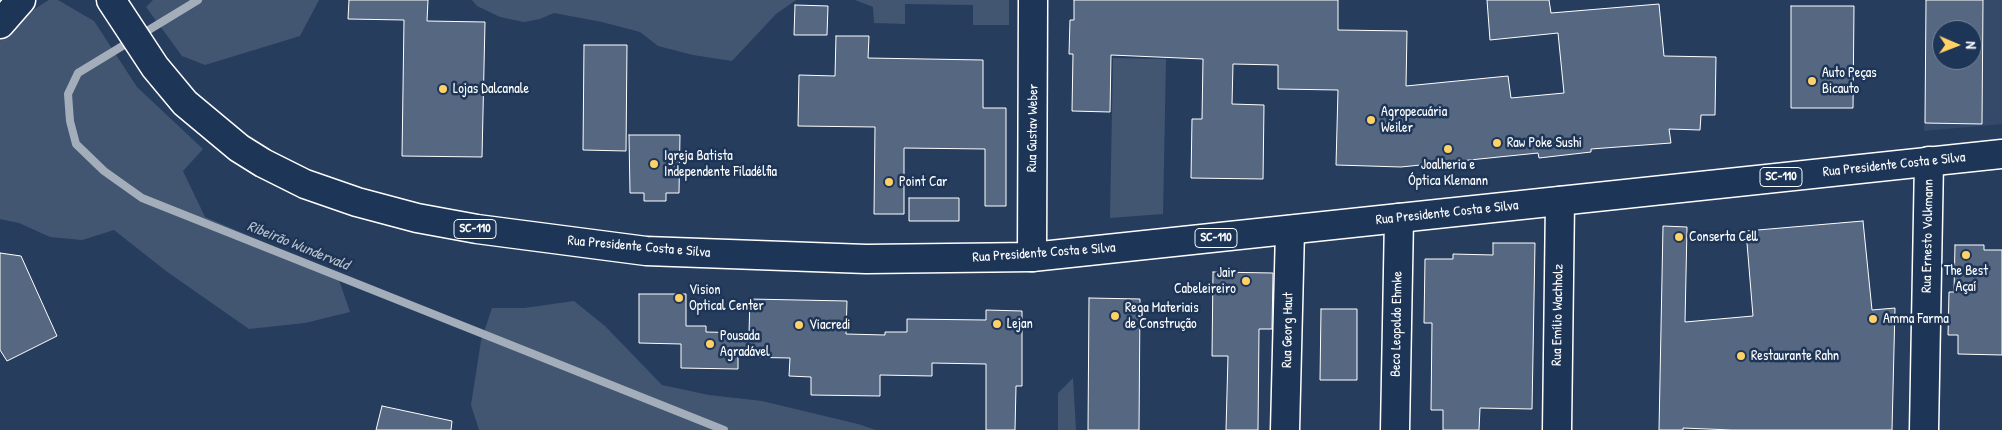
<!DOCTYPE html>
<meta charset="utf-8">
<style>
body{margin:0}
#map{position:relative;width:2002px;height:430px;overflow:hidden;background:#263d5e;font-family:"Patrick Hand",sans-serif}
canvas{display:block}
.north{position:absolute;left:1932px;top:20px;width:50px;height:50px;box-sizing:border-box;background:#1d3557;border:1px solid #77869a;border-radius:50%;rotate:91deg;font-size:14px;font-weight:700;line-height:20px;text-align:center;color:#fff}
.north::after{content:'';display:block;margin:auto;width:18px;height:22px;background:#ffd166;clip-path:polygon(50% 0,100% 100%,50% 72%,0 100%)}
</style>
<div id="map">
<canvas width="2002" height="430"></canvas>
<div class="north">N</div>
</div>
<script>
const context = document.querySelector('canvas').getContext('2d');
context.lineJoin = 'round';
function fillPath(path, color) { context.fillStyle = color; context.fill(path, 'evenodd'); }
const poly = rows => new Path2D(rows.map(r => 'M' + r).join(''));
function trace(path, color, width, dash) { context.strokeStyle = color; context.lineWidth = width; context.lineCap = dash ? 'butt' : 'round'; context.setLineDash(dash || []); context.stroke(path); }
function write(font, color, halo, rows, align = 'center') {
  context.font = font + ' "Patrick Hand",sans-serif'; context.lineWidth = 5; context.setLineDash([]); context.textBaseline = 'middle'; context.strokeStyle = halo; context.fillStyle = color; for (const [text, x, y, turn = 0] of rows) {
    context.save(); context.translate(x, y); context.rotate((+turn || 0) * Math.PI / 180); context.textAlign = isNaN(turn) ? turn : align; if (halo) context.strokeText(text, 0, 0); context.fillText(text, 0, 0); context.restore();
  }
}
fillPath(poly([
 [1926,0,2002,0,2002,124,1924,131],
 [1942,30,1972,30,1972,60,1942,60]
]), '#344a68');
fillPath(poly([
 [49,0,58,0,94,21,137,87,203,149,183,171,205,217,273,246,339,280,350,312,305,323,249,329,166,271,114,230,82,240,50,237,19,223,0,219,0,41,17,20],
 [153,0,319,0,300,36,205,65,182,56,146,7],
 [472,0,796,0,776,14,732,61,693,55,658,46,640,32,602,22,554,13,540,19,524,22,500,17,477,6],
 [855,0,1009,0,1009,25,973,25,973,5,905,4,905,24,874,23,873,7],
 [1113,58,1166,59,1163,214,1110,218],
 [574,301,605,326,662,385,709,395,762,401,858,424,876,430,479,430,471,405,481,341,492,308,524,308],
 [1073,378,1076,430,1058,430,1058,393]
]), '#425672');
trace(poly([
 [198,0,78,73,68,94,70,121,76,144,104,171,142,198,724,430]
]), '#a4aebb', 8);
const building = poly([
 [349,0,428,0,427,21,485,22,482,157,402,156,404,20,348,19,349,0],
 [1074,0,1338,0,1338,30,1407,31,1406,86,1508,76,1511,98,1564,93,1558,33,1490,40,1487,0,1549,0,1551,13,1659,4,1664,56,1716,57,1715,115,1701,115,1700,130,1669,129,1671,143,1591,149,1591,152,1539,158,1538,153,1401,167,1336,165,1338,90,1278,89,1278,65,1233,64,1232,104,1264,105,1263,179,1191,178,1192,119,1202,119,1203,59,1111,55,1110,112,1072,111,1073,54,1069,54,1070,20,1074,20,1074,0],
 [1926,0,1983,0,1982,124,1925,123,1926,0],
 [1942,30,1972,30,1972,60,1942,60,1942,30],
 [795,5,828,6,827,35,794,35,795,5],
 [1791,6,1854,6,1853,108,1791,108,1791,6],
 [836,36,869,36,868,58,983,60,983,108,1006,108,1006,206,985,206,985,149,904,148,904,214,874,214,875,127,798,126,799,75,835,76,836,36],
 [584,45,627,45,626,151,583,150,584,45],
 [629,135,680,135,679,193,666,193,666,201,644,201,644,193,630,193,629,135],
 [909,198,959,198,959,221,909,221,909,198],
 [1863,221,1872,310,1895,308,1892,430,1732,430,1683,428,1683,430,1659,430,1663,226,1687,227,1685,322,1753,316,1746,231,1863,221],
 [1493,243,1535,243,1532,409,1480,408,1479,430,1443,430,1443,410,1431,410,1432,323,1424,323,1425,259,1453,259,1453,254,1493,255,1493,243],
 [1955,245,1984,245,1984,250,2002,250,2002,355,1958,354,1958,335,1948,335,1949,292,1954,292,1955,245],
 [0,253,21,256,57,336,7,361,0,350,0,253],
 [1213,272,1273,273,1272,329,1259,329,1258,430,1226,430,1228,356,1212,356,1213,272],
 [639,294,686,294,686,326,706,326,706,332,749,333,750,299,847,301,846,334,885,335,885,332,907,332,907,319,986,320,986,310,1022,311,1022,386,1016,386,1015,430,986,430,986,364,932,363,932,376,880,375,880,396,811,395,811,377,789,376,790,358,738,357,738,369,681,368,681,344,639,343,639,294],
 [1089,298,1140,299,1139,430,1088,430,1089,298],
 [1321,309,1357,309,1357,380,1320,380,1321,309],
 [382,406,452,421,451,430,376,430,382,406]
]);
fillPath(building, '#556781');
trace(building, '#fff', 1);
const minor = poly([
 [0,24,21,0],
 [1032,257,1033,0],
 [1285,430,1290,230],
 [1395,430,1399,218],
 [1557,430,1560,201],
 [1924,430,1929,161]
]);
const major = poly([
 [111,0,155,67,185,103,239,148,263,163,305,184,357,202,417,218,477,229,646,251,866,259,1032,257,2002,154]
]);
trace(minor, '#fff', 31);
trace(major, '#fff', 31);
trace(minor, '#1d3557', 28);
trace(major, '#1d3557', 28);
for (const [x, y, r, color] of [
 [1812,81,5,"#ffd166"],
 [443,89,5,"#ffd166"],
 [1371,120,5,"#ffd166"],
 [1497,143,5,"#ffd166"],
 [1448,149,5,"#ffd166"],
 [654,164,5,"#ffd166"],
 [889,182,5,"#ffd166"],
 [1679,237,5,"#ffd166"],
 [1966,255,5,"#ffd166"],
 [1246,281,5,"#ffd166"],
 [679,298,5,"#ffd166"],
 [1115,316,5,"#ffd166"],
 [1873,319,5,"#ffd166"],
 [997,324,5,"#ffd166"],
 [799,325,5,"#ffd166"],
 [710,344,5,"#ffd166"],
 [1741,356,5,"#ffd166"]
]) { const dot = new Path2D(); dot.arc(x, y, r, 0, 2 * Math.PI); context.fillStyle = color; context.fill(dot); trace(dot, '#1d3557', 2); }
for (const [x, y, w] of [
 [1781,177,42],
 [475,229,42],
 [1216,238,42]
]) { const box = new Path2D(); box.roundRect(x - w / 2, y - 9.5, w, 19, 4); context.fillStyle = '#1d3557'; context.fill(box); trace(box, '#fff', 1); }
write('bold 12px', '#fff', null, [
 ["SC-110",1781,177],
 ["SC-110",475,229],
 ["SC-110",1216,238]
]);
write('14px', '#fff', '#1d3557', [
 ["Auto Peças",1822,73],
 ["Bicauto",1822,89],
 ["Lojas Dalcanale",453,89],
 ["Agropecuária",1381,112],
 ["Weiler",1381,128],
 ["Raw Poke Sushi",1507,143],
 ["Igreja Batista",664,156],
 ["Independente Filadélfia",664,172],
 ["Joalheria e",1448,165,"center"],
 ["Óptica Klemann",1448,181,"center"],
 ["Point Car",899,182],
 ["Conserta Cell",1689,237],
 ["The Best",1966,271,"center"],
 ["Açaí",1966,287,"center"],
 ["Jair",1236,273,"right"],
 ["Cabeleireiro",1236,289,"right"],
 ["Vision",689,290],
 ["Optical Center",689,306],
 ["Rega Materiais",1125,308],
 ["de Construção",1125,324],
 ["Amma Farma",1883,319],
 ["Lejan",1007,324],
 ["Viacredi",809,325],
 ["Pousada",720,336],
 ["Agradável",720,352],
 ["Restaurante Rahn",1751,356]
], 'left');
write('14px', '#fff', '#1d3557', [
 ["Rua Gustav Weber",1033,128,-89],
 ["Rua Presidente Costa e Silva",1894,165,-6],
 ["Rua Presidente Costa e Silva",1447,213,-6],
 ["Rua Ernesto Volkmann",1928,236,-89],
 ["Rua Presidente Costa e Silva",639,247,5],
 ["Rua Presidente Costa e Silva",1044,253,-4],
 ["Rua Emílio Wachholz",1558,315,-89],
 ["Beco Leopoldo Ehmke",1397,324,-89],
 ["Rua Georg Haut",1288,330,-89]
]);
write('italic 15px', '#bbc2cc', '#1d3557', [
 ["Ribeirão Wundervald",298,246,22]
]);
</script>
